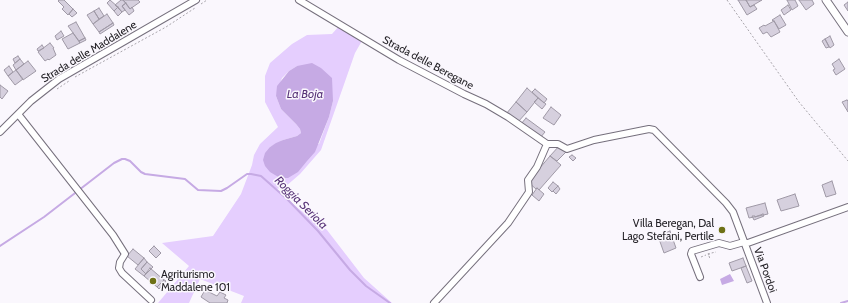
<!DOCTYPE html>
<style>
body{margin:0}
canvas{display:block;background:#faf7fd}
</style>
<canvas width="848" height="303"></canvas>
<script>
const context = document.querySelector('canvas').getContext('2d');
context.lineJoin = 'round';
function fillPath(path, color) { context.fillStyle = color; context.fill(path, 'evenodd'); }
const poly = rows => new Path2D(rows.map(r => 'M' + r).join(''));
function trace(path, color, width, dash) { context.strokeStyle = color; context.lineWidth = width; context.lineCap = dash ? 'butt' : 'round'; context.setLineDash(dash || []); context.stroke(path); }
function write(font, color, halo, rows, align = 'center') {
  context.font = font + ' Cabin,sans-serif'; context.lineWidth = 3; context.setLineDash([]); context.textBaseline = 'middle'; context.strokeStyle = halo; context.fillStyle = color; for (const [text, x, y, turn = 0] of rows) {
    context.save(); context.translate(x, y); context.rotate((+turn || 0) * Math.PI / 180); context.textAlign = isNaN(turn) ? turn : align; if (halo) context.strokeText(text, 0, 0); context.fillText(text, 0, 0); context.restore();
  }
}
fillPath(poly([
 [340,25,363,39,355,53,321,150,300,174,285,187,276,189,299,209,327,230,364,278,392,303,241,303,244,296,200,279,189,303,158,303,189,266,162,243,213,236,241,194,252,165,254,155,260,144,278,127,265,102,265,76,270,63,292,44,307,35,332,34],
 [297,66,333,101,329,117,319,144,270,147,283,140,297,136,301,133,300,129,296,124,281,109,276,96,282,78,289,71]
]), '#e5cefe');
fillPath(poly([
 [312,63,321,68,332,78,333,101,329,117,315,152,307,161,298,172,288,178,280,178,270,172,265,166,263,160,265,153,270,147,276,143,283,140,297,136,301,133,300,129,296,124,281,109,276,96,277,86,289,71,297,66],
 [730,274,734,281,722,285,720,279]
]), '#c6aae4');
trace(poly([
 [0,246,44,217,114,163,122,159,125,159,130,161,141,172,145,174,185,179,198,190,221,191,227,188,247,174,251,174,261,176,287,199,318,231,350,270,366,286,390,303],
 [841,303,848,301]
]), '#c6aae4', 2);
const building = poly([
 [59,0,64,0,73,9,68,15,62,9,64,7,58,1,59,0],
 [110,0,118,7,114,11,107,3,110,0],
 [121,0,123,0,126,3,122,6,125,10,122,12,115,5,121,0],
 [123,0,138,0,140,2,130,9,123,0],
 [738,0,746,0,750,7,754,5,757,9,747,15,738,0],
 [746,0,762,0,750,7,746,0],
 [787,0,795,0,798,6,792,10,787,0],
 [799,0,812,0,814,4,806,10,799,0],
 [848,2,848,11,844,5,848,2],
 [126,3,130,9,132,7,134,11,129,15,122,6,126,3],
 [788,5,791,10,784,15,781,10,788,5],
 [118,7,122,12,118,16,114,11,118,7],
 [99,8,104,16,99,19,94,11,99,8],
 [73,9,77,13,72,17,69,14,73,9],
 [94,11,99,19,93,24,87,15,94,11],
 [107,14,113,23,99,32,93,24,107,14],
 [780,15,786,25,779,29,774,21,773,21,772,20,780,15],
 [774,21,780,32,771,37,767,32,763,34,759,28,764,25,765,26,774,21],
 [76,22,85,38,79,41,68,26,76,22],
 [113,23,114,25,100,34,99,32,113,23],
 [61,31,64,36,57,40,55,36,61,31],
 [73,33,80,43,68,49,62,39,73,33],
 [830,36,834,45,830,48,825,39,830,36],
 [85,38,86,40,80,43,79,41,85,38],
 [825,39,829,47,826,48,822,41,825,39],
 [50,43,54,48,53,48,56,55,49,60,48,59,45,61,38,52,50,43],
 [42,45,44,48,38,51,37,49,42,45],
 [18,56,20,59,15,63,13,59,18,56],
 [20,59,24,64,16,70,13,65,20,59],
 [839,59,845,69,836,75,833,70,835,69,832,64,839,59],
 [28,61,36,71,23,80,16,70,28,61],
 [9,66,13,72,8,76,4,70,9,66],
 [16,70,23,79,15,85,8,76,16,70],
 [0,85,8,91,2,99,0,97,0,85],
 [527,88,538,98,527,112,516,102,527,88],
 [535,89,547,99,544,103,532,92,535,89],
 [538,98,546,104,542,109,534,102,538,98],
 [847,100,848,101,848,112,842,102,847,100],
 [516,102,527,112,517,123,506,114,516,102],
 [551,107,561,115,554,125,543,118,551,107],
 [526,118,545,132,540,138,521,124,526,118],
 [560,145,567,151,557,161,550,156,560,145],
 [572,155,576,158,573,161,569,157,572,155],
 [550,156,561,165,539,190,537,188,536,189,528,182,550,156],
 [832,181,836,194,826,197,822,185,832,181],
 [553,182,558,186,552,192,548,188,553,182],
 [558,186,560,189,556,194,553,191,558,186],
 [537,188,544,194,539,201,532,195,537,188],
 [795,194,799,206,781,211,777,200,795,194],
 [765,203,768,214,749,218,746,208,765,203],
 [763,214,764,216,754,220,752,216,755,216,755,217,763,214],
 [670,231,676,248,664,253,658,236,670,231],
 [154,246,161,253,156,258,149,251,154,246],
 [133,249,144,258,138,265,127,256,133,249],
 [144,258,147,262,141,269,146,274,144,276,135,269,144,258],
 [743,258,746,266,732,271,729,263,743,258],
 [147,262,153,267,146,274,141,269,147,262],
 [746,266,752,281,747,283,741,268,746,266],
 [150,268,164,280,157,287,144,276,150,268],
 [164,280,166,281,159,289,157,287,164,280],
 [205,290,217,296,220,292,226,295,224,298,228,300,227,303,210,303,201,297,205,290]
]);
fillPath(building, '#d6d0de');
trace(building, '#9f99a6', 1);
const minor = poly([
 [299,0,399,60,464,94,486,104,508,117,547,144,558,144,567,149,594,140,649,129,654,130,726,203,733,212,767,303],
 [18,114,113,235,125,254,120,262,119,268,122,273,151,300],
 [0,132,31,101,59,79,196,0],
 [745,244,848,207],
 [700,277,691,254,692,251,719,243,730,246,744,242],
 [434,303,508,223,529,192,528,180,537,167,547,144]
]);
const major = poly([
 [826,0,848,32]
]);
trace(minor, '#76707d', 8);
trace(major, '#76707d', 9);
trace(poly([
 [727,0,799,102,848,161],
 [201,4,207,0],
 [75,77,166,27,195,8],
 [57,89,69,81],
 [709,254,709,255,707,254,716,252],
 [709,256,710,259],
 [701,257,706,255]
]), '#a8a5ab', 1, [2, 2]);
trace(minor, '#fff', 6);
trace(major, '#fff', 7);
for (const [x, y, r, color] of [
 [722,230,4,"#6e7116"],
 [153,281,4,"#6e7116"]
]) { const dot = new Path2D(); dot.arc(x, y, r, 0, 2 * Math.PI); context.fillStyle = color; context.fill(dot); trace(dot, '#faf7fd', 1.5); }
write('11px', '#242227', '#faf7fd', [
 ["Strada delle Maddalene",89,52,-31],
 ["Strada delle Beregane",428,63,28],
 ["Via Pordoi",765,270,70]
]);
write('11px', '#242227', '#faf7fd', [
 ["Villa Beregan, Dal",714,224],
 ["Lago Stefani, Pertile",714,237],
 ["Agriturismo",161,275,"left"],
 ["Maddalene 101",161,288,"left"]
], 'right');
write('italic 12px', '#583478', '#faf7fd', [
 ["La Boja",305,94],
 ["Roggia Seriola",301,203,45]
]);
</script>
